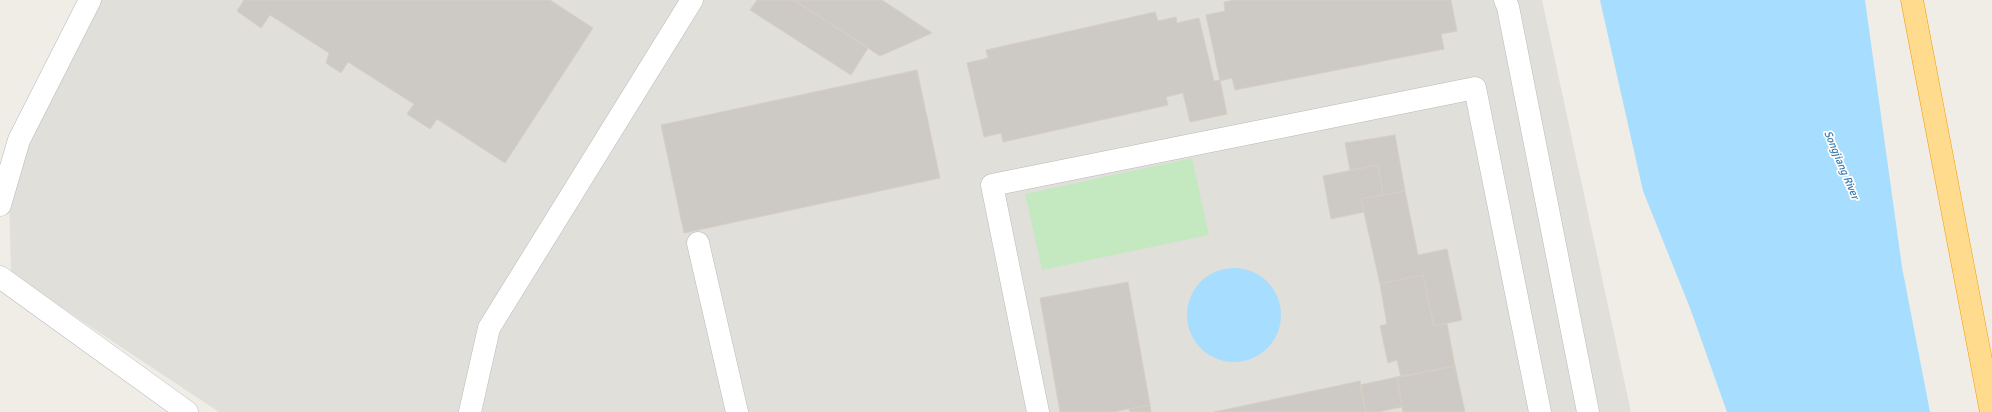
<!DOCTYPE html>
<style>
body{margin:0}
canvas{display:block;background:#f0ede6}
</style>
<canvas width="1992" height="412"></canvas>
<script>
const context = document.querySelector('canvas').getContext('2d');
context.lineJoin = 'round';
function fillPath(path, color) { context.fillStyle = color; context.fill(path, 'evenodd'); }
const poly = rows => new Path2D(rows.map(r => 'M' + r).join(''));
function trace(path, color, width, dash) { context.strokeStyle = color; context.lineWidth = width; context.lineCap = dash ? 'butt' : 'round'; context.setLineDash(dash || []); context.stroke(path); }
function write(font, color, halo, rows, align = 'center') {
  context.font = font + ' Signika,sans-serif'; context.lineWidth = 3.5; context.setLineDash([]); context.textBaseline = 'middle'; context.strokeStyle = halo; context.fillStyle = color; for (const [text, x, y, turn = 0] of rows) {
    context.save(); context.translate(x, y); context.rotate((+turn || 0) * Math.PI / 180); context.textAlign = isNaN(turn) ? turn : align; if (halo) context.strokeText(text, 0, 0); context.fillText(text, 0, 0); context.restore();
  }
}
fillPath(poly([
 [94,0,1542,0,1631,412,219,412,11,274,9,197,36,123]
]), '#e1dfda');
fillPath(poly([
 [1192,158,1209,235,1042,270,1025,194]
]), '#c4e9c1');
fillPath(poly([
 [1600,0,1865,0,1902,267,1930,412,1727,412,1690,308,1643,191],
 '1187 315a47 47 0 1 1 94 0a47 47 0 1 1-94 0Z'
]), '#a7deff');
const building = poly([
 [244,0,550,0,593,28,505,163,437,119,430,129,407,114,414,104,348,62,341,73,326,63,329,53,270,15,261,28,237,11,244,0],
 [757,0,794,0,868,48,851,75,750,10,757,0],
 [794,0,882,0,932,33,880,56,794,0],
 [1234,0,1451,0,1457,31,1441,34,1444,49,1235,90,1232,78,1220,81,1206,15,1225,11,1224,2,1234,0],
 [1155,12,1158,21,1176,17,1177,23,1199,18,1214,81,1220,80,1227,114,1190,122,1183,93,1166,97,1168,105,1003,142,1001,133,984,137,967,63,988,58,986,50,1155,12],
 [917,70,940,178,684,233,661,125,917,70],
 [1395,135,1405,191,1383,195,1378,165,1350,170,1345,143,1395,135],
 [1378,165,1383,195,1361,199,1364,212,1331,219,1323,176,1378,165],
 [1405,191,1418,255,1447,249,1462,320,1434,326,1423,275,1380,284,1361,199,1405,191],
 [1423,275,1434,326,1447,324,1455,366,1401,377,1397,360,1388,363,1380,326,1387,324,1380,284,1423,275],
 [1128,282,1150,405,1113,412,1060,412,1040,298,1128,282],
 [1455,366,1465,412,1403,412,1397,377,1455,366],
 [1397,377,1402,407,1378,412,1366,412,1360,385,1397,377],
 [1360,381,1366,412,1214,412,1360,381],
 [1150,405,1151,412,1130,412,1129,409,1150,405]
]);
fillPath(building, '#cdcac5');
trace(building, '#d6cfc3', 1);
const minor = poly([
 [1505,0,1508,7,1588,412],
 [0,205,19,140,90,0],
 [698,243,737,412],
 [0,277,187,412],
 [470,412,489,328,692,0],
 [1038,412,992,185,1475,88,1540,412]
]);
const highway = poly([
 [1912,0,1991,412]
]);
trace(minor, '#b6b9bd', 23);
trace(highway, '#f69900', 23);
trace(minor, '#fff', 22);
trace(highway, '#ffdb8e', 22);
write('italic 11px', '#3a7aaf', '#fff', [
 ["Songjiang River",1841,165,67]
]);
</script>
